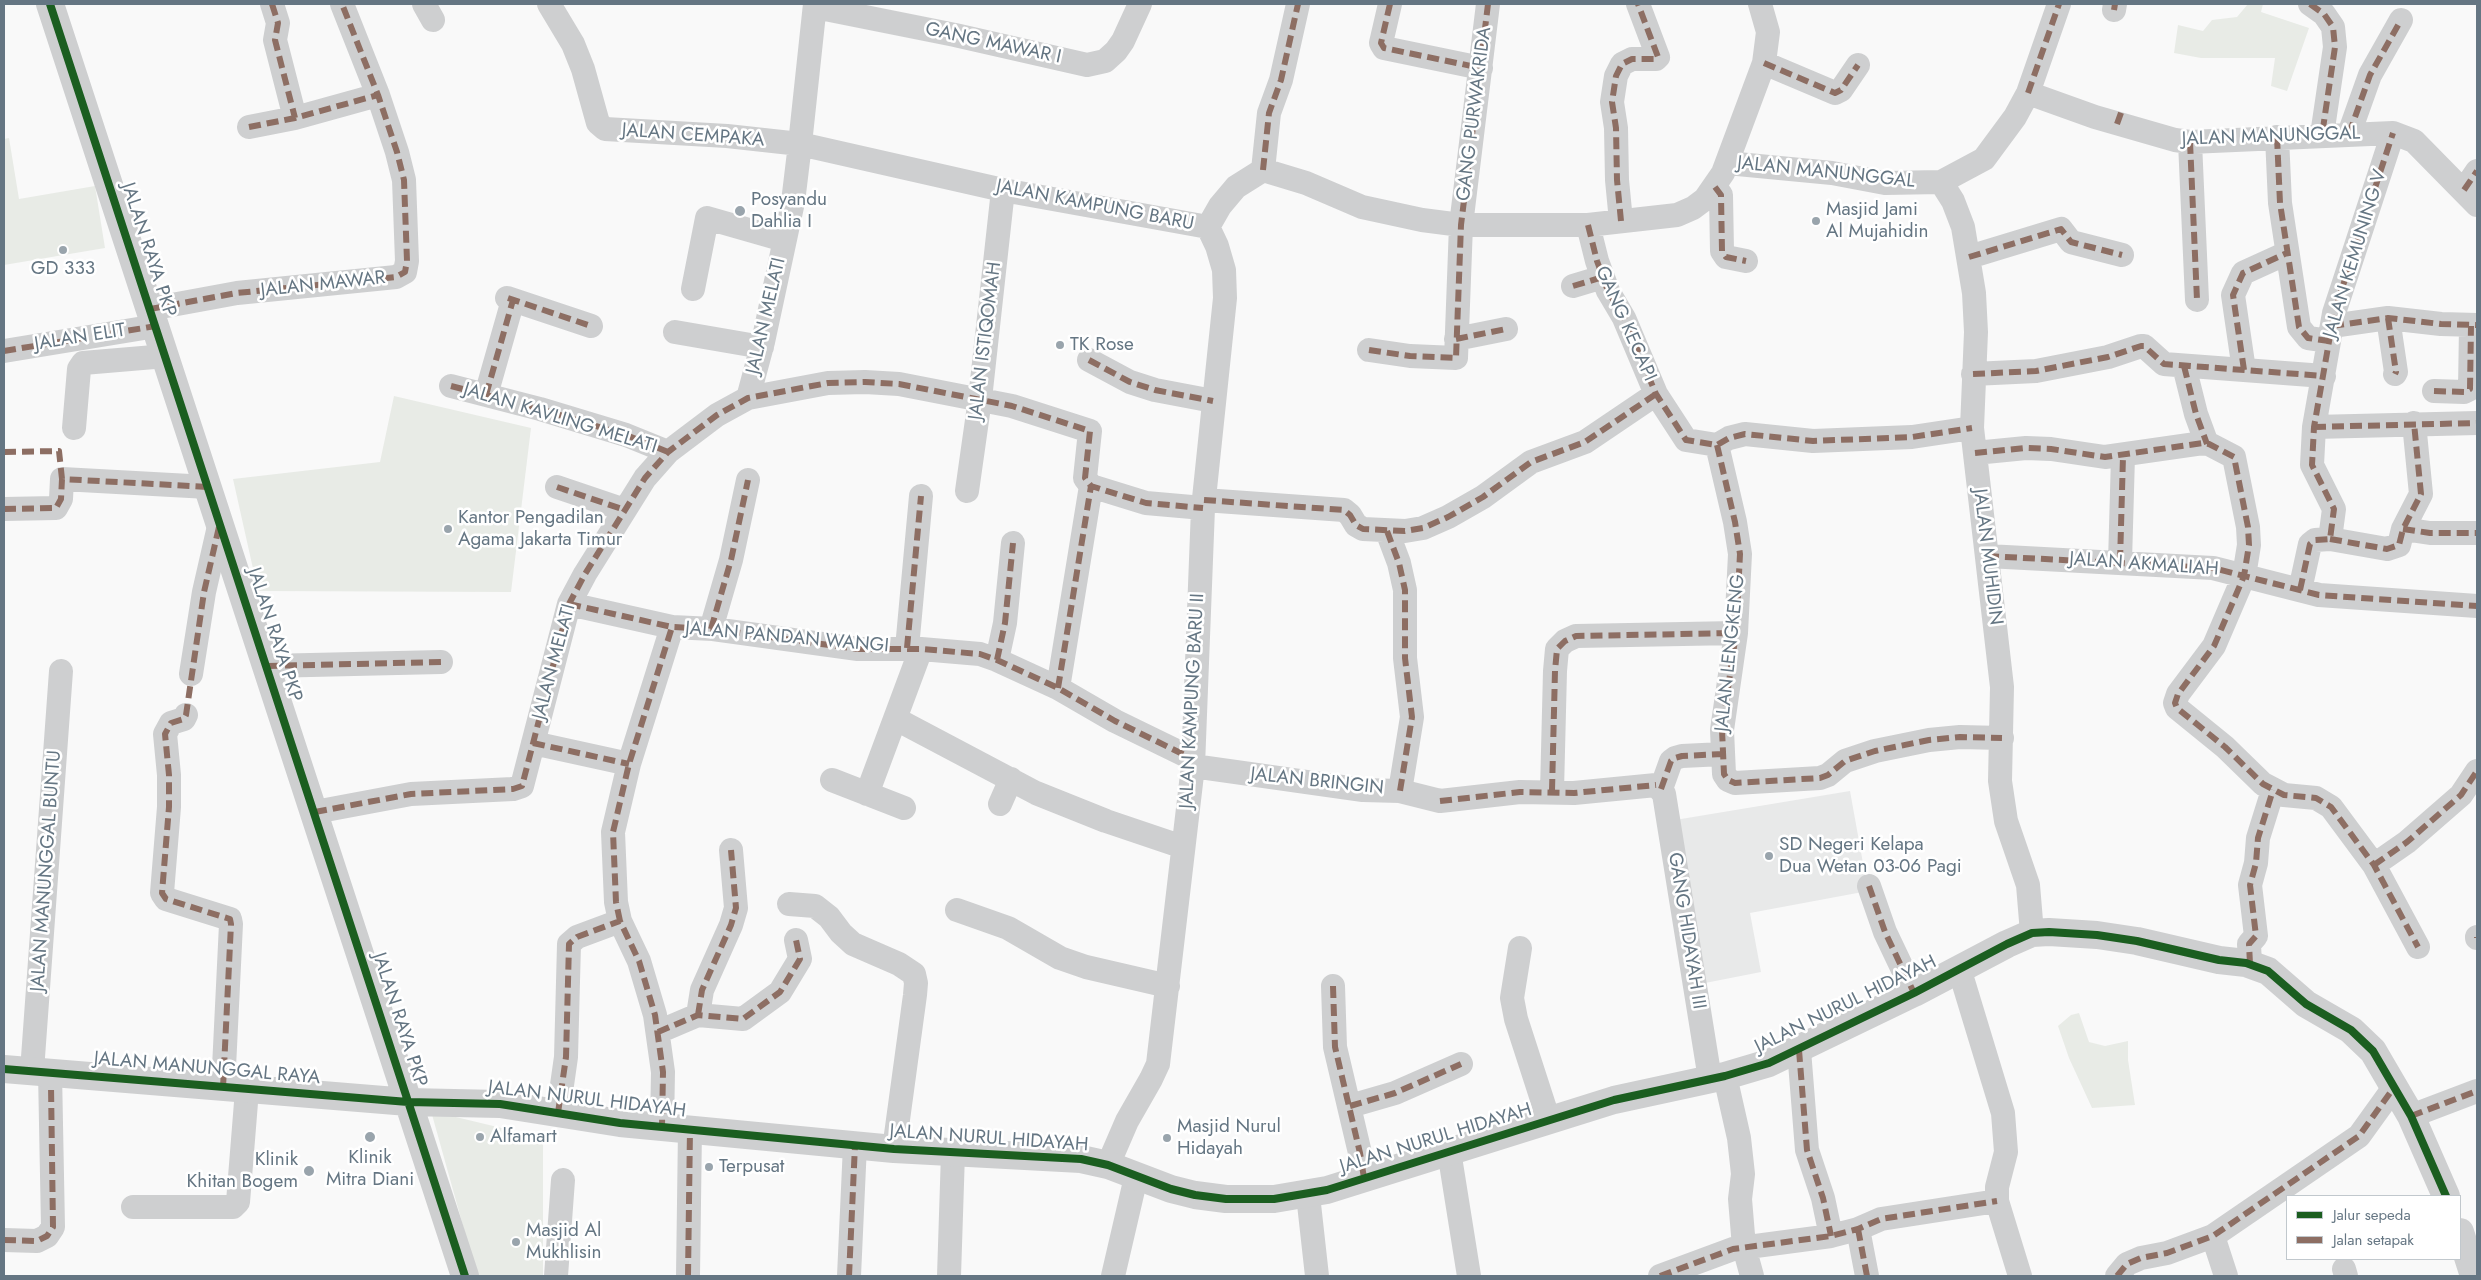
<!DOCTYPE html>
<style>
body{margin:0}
#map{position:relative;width:2481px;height:1280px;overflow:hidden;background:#f9f9f9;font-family:Jost,sans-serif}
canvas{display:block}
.frame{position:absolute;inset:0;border:5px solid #657683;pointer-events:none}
.legend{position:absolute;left:2286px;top:1195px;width:175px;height:65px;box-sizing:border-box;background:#fff;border:1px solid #c1c8cd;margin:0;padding:6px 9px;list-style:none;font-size:15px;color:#657683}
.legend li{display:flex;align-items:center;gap:10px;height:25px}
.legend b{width:25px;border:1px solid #c1c8cd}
</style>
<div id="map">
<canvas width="2481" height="1280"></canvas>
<div class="frame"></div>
<ul class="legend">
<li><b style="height:6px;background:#1b5e20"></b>Jalur sepeda</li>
<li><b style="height:6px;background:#8d6e63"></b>Jalan setapak</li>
</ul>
</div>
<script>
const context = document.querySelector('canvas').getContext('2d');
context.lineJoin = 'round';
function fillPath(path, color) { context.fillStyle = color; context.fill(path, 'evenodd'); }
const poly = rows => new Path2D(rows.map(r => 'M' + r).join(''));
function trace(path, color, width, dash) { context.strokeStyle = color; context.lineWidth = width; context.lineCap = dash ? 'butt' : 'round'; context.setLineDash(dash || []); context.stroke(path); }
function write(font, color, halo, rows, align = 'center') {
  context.font = font + ' Jost,sans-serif'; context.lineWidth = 5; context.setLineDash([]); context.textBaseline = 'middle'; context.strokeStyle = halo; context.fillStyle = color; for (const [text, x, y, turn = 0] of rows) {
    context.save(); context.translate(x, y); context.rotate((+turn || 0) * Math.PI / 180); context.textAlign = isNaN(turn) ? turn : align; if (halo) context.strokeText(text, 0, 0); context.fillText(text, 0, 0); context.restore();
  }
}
fillPath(poly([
 [1850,791,1868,891,1750,913,1761,972,1700,984,1669,821]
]), '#e8e9e9');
fillPath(poly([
 [2248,4,2263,4,2261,12,2309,28,2287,91,2271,86,2275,58,2201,58,2174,53,2178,25,2203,31,2212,20,2237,17],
 [9,138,19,199,95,186,105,248,4,265,4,139],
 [394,396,531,428,511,592,258,591,233,479,380,462],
 [2079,1013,2089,1042,2105,1046,2128,1041,2128,1060,2135,1105,2092,1108,2069,1058,2058,1026,2071,1015],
 [431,1111,543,1138,543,1276,477,1276]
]), '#e8ebe6');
trace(poly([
 [272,4,278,23,275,40,295,118],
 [424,4,433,20],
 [549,4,573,44,583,69,598,123,605,129,727,136,800,144,793,202,763,342,748,398],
 [815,4,800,144,1003,190,1208,227,1220,206,1236,187,1263,170,1306,183,1362,207,1422,220,1461,225,1588,225,1677,215,1693,208,1705,199,1723,173,1764,63,1768,32,1760,4],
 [1390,4,1381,43,1384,48,1481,68],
 [2310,4,2324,14,2333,27,2335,47,2322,135],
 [815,7,955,35,1087,65,1105,61,1116,51,1123,41,1140,4],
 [2114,10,2115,4],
 [1764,63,1835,93,1841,90,1858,65],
 [2028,93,2059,4],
 [249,127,295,118,378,95],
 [2349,134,2370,75,2401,20],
 [2277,137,2280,203,2299,327,2308,338,2329,341],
 [2190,142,2197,300],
 [1727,163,1832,173,1885,183,1941,182,1984,159,2015,117,2028,93,2095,117,2175,140,2190,142,2393,133,2414,141,2477,205],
 [1263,170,1269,113,1281,80,1298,4],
 [1941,182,1953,201,1963,227,1974,293,1976,332,1972,428,2002,687,2000,781,2006,821,2028,885,2032,933],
 [1715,187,1721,195,1722,251,1726,257,1746,261],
 [2464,190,2477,171],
 [1621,221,1617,180,1616,128,1612,102,1616,76,1622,64,1632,59,1656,59,1658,57,1638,4],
 [1588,225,1597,261,1608,291,1624,318,1656,394,1686,440,1717,445,1729,438,1745,434,1813,441,1912,437,1972,428],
 [1969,257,2061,229,2071,242,2122,255],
 [1573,286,1603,277],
 [693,289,707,218,784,240],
 [507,298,591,326],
 [150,309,237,293,396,277,405,272,407,261,404,180,397,152,378,95,342,4],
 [2388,318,2396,372,2395,374],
 [2332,326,2388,318,2441,324,2477,325],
 [675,332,762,347],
 [1456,339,1506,329],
 [1369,350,1410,356,1456,358,1461,225,1488,4],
 [4,351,156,326],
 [1089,360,1130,382,1155,390,1213,401],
 [2184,366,2196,414,2207,444],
 [2244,370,2233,295,2243,273,2287,253],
 [1973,374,2036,371,2108,357,2141,346,2144,346,2164,364,2324,376],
 [451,386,540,409,626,435,668,452],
 [2434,391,2464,392,2470,389,2471,326],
 [486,395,513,300],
 [2314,427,2477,423],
 [74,428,79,369,83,363,166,356],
 [1717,445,1735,522,1740,554,1736,633,1722,730,1724,774,1728,780,1735,783,1820,778,1828,775,1845,761,1875,751,1929,740,1960,737,2002,738],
 [1975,453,2026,448,2051,449,2105,457,2203,443,2209,444,2234,457,2248,527,2249,545,2244,576,2214,646,2178,694,2175,703,2177,708,2225,747,2263,784,2284,795,2316,798,2331,807,2374,865,2418,947],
 [557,487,625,510],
 [967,491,980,399,1003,190],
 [1204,500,1344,510,1350,515,1356,525,1363,529,1405,531,1423,528,1448,517,1483,497,1531,462,1585,442,1656,394],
 [4,509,56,508,61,499,62,479,208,487],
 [2403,529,2430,533,2477,533],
 [1387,531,1399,563,1405,590,1405,658,1412,717,1400,791],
 [2330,539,2387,549,2399,545,2403,529,2421,494,2414,423],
 [1987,556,2213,568,2319,595,2477,606],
 [2120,562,2123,456],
 [2300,590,2310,544,2315,540,2330,539,2334,509,2312,465,2314,427,2334,313,2393,133],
 [569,604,672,627,713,629,858,649,921,649,980,654,997,660,1058,688,1115,721,1193,759],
 [711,629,731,560,748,480],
 [907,648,921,496],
 [997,660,1005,623,1013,543],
 [267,666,441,662],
 [191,674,204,592,220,522],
 [1058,688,1091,486],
 [186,715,184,719,171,723,165,734,169,775,169,807,162,893,166,899,230,919,231,924,223,1088],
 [896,719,1036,793,1106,821,1183,847],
 [533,743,629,764],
 [1193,766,1363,790,1400,791,1440,801,1520,792,1574,793,1656,785,1664,794,1710,1079],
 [832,780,904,808],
 [1661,789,1671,761,1675,758,1682,756,1723,754],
 [1552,791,1555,671,1557,649,1565,641,1576,636,1736,633],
 [867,794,921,649],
 [1000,804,1011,779],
 [315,812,411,794,513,789,522,786,569,604,585,574,645,478,668,452,717,415,748,398,828,383,865,382,899,384,1012,406,1090,431,1085,478,1091,486,1146,503,1203,508],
 [2374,865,2407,842,2461,795,2477,771],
 [1869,886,1885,932,1914,993],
 [789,904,815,906,829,917,841,933,853,944,899,964,914,974,916,983,915,995,894,1149],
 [957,910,1008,928,1060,958,1086,967,1168,986],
 [620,921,616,902,613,832,629,764,672,627],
 [2477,937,2477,938],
 [1520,948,1512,998,1516,1019,1549,1121],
 [2250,964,2249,944,2256,936,2250,885,2256,863,2258,838,2273,790],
 [1959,968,2003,1113,2006,1152,1997,1187,1997,1201,2020,1276],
 [1333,986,1335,1047,1360,1153,1364,1178],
 [698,1015,702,990,731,925,736,908,731,850],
 [658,1032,698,1015,743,1019,780,992,800,959,796,940],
 [1799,1050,1807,1150,1823,1198,1831,1236],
 [32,1071,61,671],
 [1725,1076,1739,1138,1743,1174,1740,1199,1744,1247,1752,1276],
 [1350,1106,1395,1093,1461,1064],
 [558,1113,566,1057,569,944,577,937,620,921,639,961,655,1015,663,1072,662,1126],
 [2411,1116,2477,1091],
 [1449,1151,1469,1276],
 [1108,1165,1127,1121,1151,1079,1158,1064,1193,766,1203,508,1225,298,1224,270,1217,246,1208,227],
 [1308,1195,1317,1276],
 [133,1207,233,1207,238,1202,247,1090],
 [1858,1229,1867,1276],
 [2213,1236,2226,1276],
 [4,1240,37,1241,47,1236,53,1227,50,1072],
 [2344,1269,2346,1276],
 [556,1276,563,1180],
 [688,1276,690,1129],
 [849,1276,855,1145],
 [949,1276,953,1153],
 [1113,1276,1136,1177],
 [1660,1276,1733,1249,1831,1236,1858,1229,1881,1219,1997,1201],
 [2117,1276,2127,1264,2141,1258,2167,1253,2213,1236,2359,1136,2395,1086]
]), '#cecfd0', 24);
trace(poly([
 [50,4,465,1276],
 [4,1069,408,1102,500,1104,620,1123,894,1149,1081,1159,1108,1165,1171,1189,1195,1195,1226,1199,1274,1199,1327,1190,1614,1100,1725,1076,1769,1063,1914,993,2007,944,2032,933,2049,932,2097,935,2137,941,2219,960,2246,963,2268,971,2306,1004,2351,1030,2373,1051,2411,1116,2446,1196],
 [2460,1232,2474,1276]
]), '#cecfd0', 28);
trace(poly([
 [272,4,278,23,275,40,295,118],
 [1390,4,1381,43,1384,48,1481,68],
 [2310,4,2324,14,2333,27,2335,47,2322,135],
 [2114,10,2115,4],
 [1764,63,1835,93,1841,90,1858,65],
 [2028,93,2059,4],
 [2117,124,2122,110],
 [249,127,295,118,378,95],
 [2349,134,2370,75,2401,20],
 [2277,137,2280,203,2299,327,2308,338,2329,341],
 [2190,142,2197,300],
 [1263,170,1269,113,1281,80,1298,4],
 [1715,187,1721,195,1722,251,1726,257,1746,261],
 [2464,190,2477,171],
 [1621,221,1617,180,1616,128,1612,102,1616,76,1622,64,1632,59,1656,59,1658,57,1638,4],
 [1588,225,1597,261,1608,291,1624,318,1656,394,1686,440,1717,445,1729,438,1745,434,1813,441,1912,437,1972,428],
 [1969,257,2061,229,2071,242,2122,255],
 [1573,286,1603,277],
 [508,298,591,326],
 [150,309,237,293,396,277,405,272,407,261,404,180,397,152,378,95,342,4],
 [2388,318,2396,372,2395,374],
 [2332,326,2388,318,2441,324,2477,325],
 [1456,339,1506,329],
 [1369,350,1410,356,1456,358,1461,225,1488,4],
 [4,351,156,326],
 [1089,360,1130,382,1155,390,1213,401],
 [2184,366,2196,414,2207,444],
 [2244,370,2233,295,2243,273,2287,253],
 [1973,374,2036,371,2108,357,2141,346,2144,346,2164,364,2324,376],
 [451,386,540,409,626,435,668,452],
 [2434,391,2464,392,2470,389,2471,326],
 [486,395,513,300],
 [2314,427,2477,423],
 [1717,445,1735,522,1740,554,1736,633,1722,730,1724,774,1728,780,1735,783,1820,778,1828,775,1845,761,1875,751,1929,740,1960,737,2002,738],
 [4,452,59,451,62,479],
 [1975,453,2026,448,2051,449,2105,457,2203,443,2209,444,2234,457,2248,527,2249,545,2244,576,2214,646,2178,694,2175,703,2177,708,2225,747,2263,784,2284,795,2316,798,2331,807,2374,865,2418,947],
 [557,487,625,510],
 [1204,500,1344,510,1350,515,1356,525,1363,529,1405,531,1423,528,1448,517,1483,497,1531,462,1585,442,1656,394],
 [4,509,56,508,61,499,62,479,208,487],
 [219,527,204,592,186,715,184,719,171,723,165,734,169,775,169,807,162,893,166,899,230,919,231,924,223,1088],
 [2403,529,2430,533,2477,533],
 [1387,531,1399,563,1405,590,1405,658,1412,717,1400,791],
 [2330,539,2387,549,2399,545,2403,529,2421,494,2414,423],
 [1987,556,2213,568,2319,595,2477,606],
 [2120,562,2123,456],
 [2300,590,2310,544,2315,540,2330,539,2334,509,2312,465,2314,427,2334,313,2393,133],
 [569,604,672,627,713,629,858,649,921,649,980,654,997,660,1058,688,1115,721,1193,759],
 [711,629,731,560,748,480],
 [907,648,921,496],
 [997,660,1005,623,1013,543],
 [267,666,441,662],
 [1058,688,1091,486],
 [533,743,629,764],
 [1661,789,1671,761,1675,758,1682,756,1723,754],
 [1552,791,1555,671,1557,649,1565,641,1576,636,1736,633],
 [1440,801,1520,792,1574,793,1656,785],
 [315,812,411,794,513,789,522,786,569,604,585,574,645,478,668,452,717,415,748,398,828,383,865,382,899,384,1012,406,1090,431,1085,478,1091,486,1146,503,1203,508],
 [2374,865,2407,842,2461,795,2477,771],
 [1869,886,1885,932,1914,993],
 [620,921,616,902,613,832,629,764,672,627],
 [2477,937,2477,938],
 [2250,964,2249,944,2256,936,2250,885,2256,863,2258,838,2273,790],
 [1333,986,1335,1047,1360,1153,1364,1178],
 [698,1015,702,990,731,925,736,908,731,850],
 [658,1032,698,1015,743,1019,780,992,800,959,796,940],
 [1799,1050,1807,1150,1823,1198,1831,1236],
 [1350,1106,1395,1093,1461,1064],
 [558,1113,566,1057,569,944,577,937,620,921,639,961,655,1015,663,1072,662,1126],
 [2411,1116,2477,1091],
 [1858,1229,1867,1276],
 [4,1240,37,1241,47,1236,53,1227,51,1086],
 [688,1276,690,1129],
 [849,1276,855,1145],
 [1660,1276,1733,1249,1831,1236,1858,1229,1881,1219,1997,1201],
 [2117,1276,2127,1264,2141,1258,2167,1253,2213,1236,2359,1136,2395,1086]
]), '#8d6e63', 6, [12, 6]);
trace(poly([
 [50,4,465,1276],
 [4,1069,408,1102,500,1104,620,1123,894,1149,1081,1159,1108,1165,1171,1189,1195,1195,1226,1199,1274,1199,1327,1190,1614,1100,1725,1076,1769,1063,1914,993,2007,944,2032,933,2049,932,2097,935,2137,941,2219,960,2246,963,2268,971,2306,1004,2351,1030,2373,1051,2411,1116,2446,1196]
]), '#1b5e20', 8);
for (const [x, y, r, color] of [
 [740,211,6,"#99a4ac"],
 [1816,221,5,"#99a4ac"],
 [63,250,5,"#99a4ac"],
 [1060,345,5,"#99a4ac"],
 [448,529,5,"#99a4ac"],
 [1769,856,5,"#99a4ac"],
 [370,1137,6,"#99a4ac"],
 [480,1137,5,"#99a4ac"],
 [1167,1138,5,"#99a4ac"],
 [709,1167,5,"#99a4ac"],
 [309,1171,6,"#99a4ac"],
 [516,1242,5,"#99a4ac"]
]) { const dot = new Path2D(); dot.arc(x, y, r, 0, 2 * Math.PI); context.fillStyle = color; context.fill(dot); trace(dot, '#fff', 2); }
write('19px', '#657683', '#fff', [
 ["GANG MAWAR I",993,44,12],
 ["GANG PURWAKRIDA",1475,114,-83],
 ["JALAN CEMPAKA",693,136,4],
 ["JALAN MANUNGGAL",2271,137,-2],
 ["JALAN MANUNGGAL",1826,173,6],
 ["JALAN KAMPUNG BARU",1095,206,11],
 ["JALAN RAYA PKP",148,250,72],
 ["JALAN KEMUNING V",2356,254,-73],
 ["JALAN MAWAR",323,285,-6],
 ["JALAN MELATI",767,316,-77],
 ["GANG KECAPI",1625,324,66],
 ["JALAN ELIT",80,338,-9],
 ["JALAN ISTIQOMAH",986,341,-83],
 ["JALAN KAVLING MELATI",560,419,17],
 ["JALAN MUHIDIN",1987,557,83],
 ["JALAN AKMALIAH",2144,565,4],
 ["JALAN RAYA PKP",274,635,72],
 ["JALAN PANDAN WANGI",787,638,5],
 ["JALAN LENGKENG",1731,653,-84],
 ["JALAN MELATI",555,662,-75],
 ["JALAN KAMPUNG BARU II",1193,701,-87],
 ["JALAN BRINGIN",1317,782,6],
 ["JALAN MANUNGGAL BUNTU",47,871,-86],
 ["GANG HIDAYAH III",1686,931,81],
 ["JALAN NURUL HIDAYAH",1846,1005,-26],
 ["JALAN RAYA PKP",399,1020,72],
 ["JALAN MANUNGGAL RAYA",207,1069,5],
 ["JALAN NURUL HIDAYAH",587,1100,7],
 ["JALAN NURUL HIDAYAH",989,1139,4],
 ["JALAN NURUL HIDAYAH",1436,1139,-17]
]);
write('19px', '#657683', '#fff', [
 ["Posyandu",751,200],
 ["Dahlia I",751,222],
 ["Masjid Jami",1826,210],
 ["Al Mujahidin",1826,232],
 ["GD 333",63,269,"center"],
 ["TK Rose",1070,345],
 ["Kantor Pengadilan",458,518],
 ["Agama Jakarta Timur",458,540],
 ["SD Negeri Kelapa",1779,845],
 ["Dua Wetan 03-06 Pagi",1779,867],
 ["Masjid Nurul",1177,1127],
 ["Hidayah",1177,1149],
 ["Alfamart",490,1137],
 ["Klinik",370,1158,"center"],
 ["Mitra Diani",370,1180,"center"],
 ["Klinik",298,1160,"right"],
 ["Khitan Bogem",298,1182,"right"],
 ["Terpusat",719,1167],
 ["Masjid Al",526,1231],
 ["Mukhlisin",526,1253]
], 'left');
</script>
